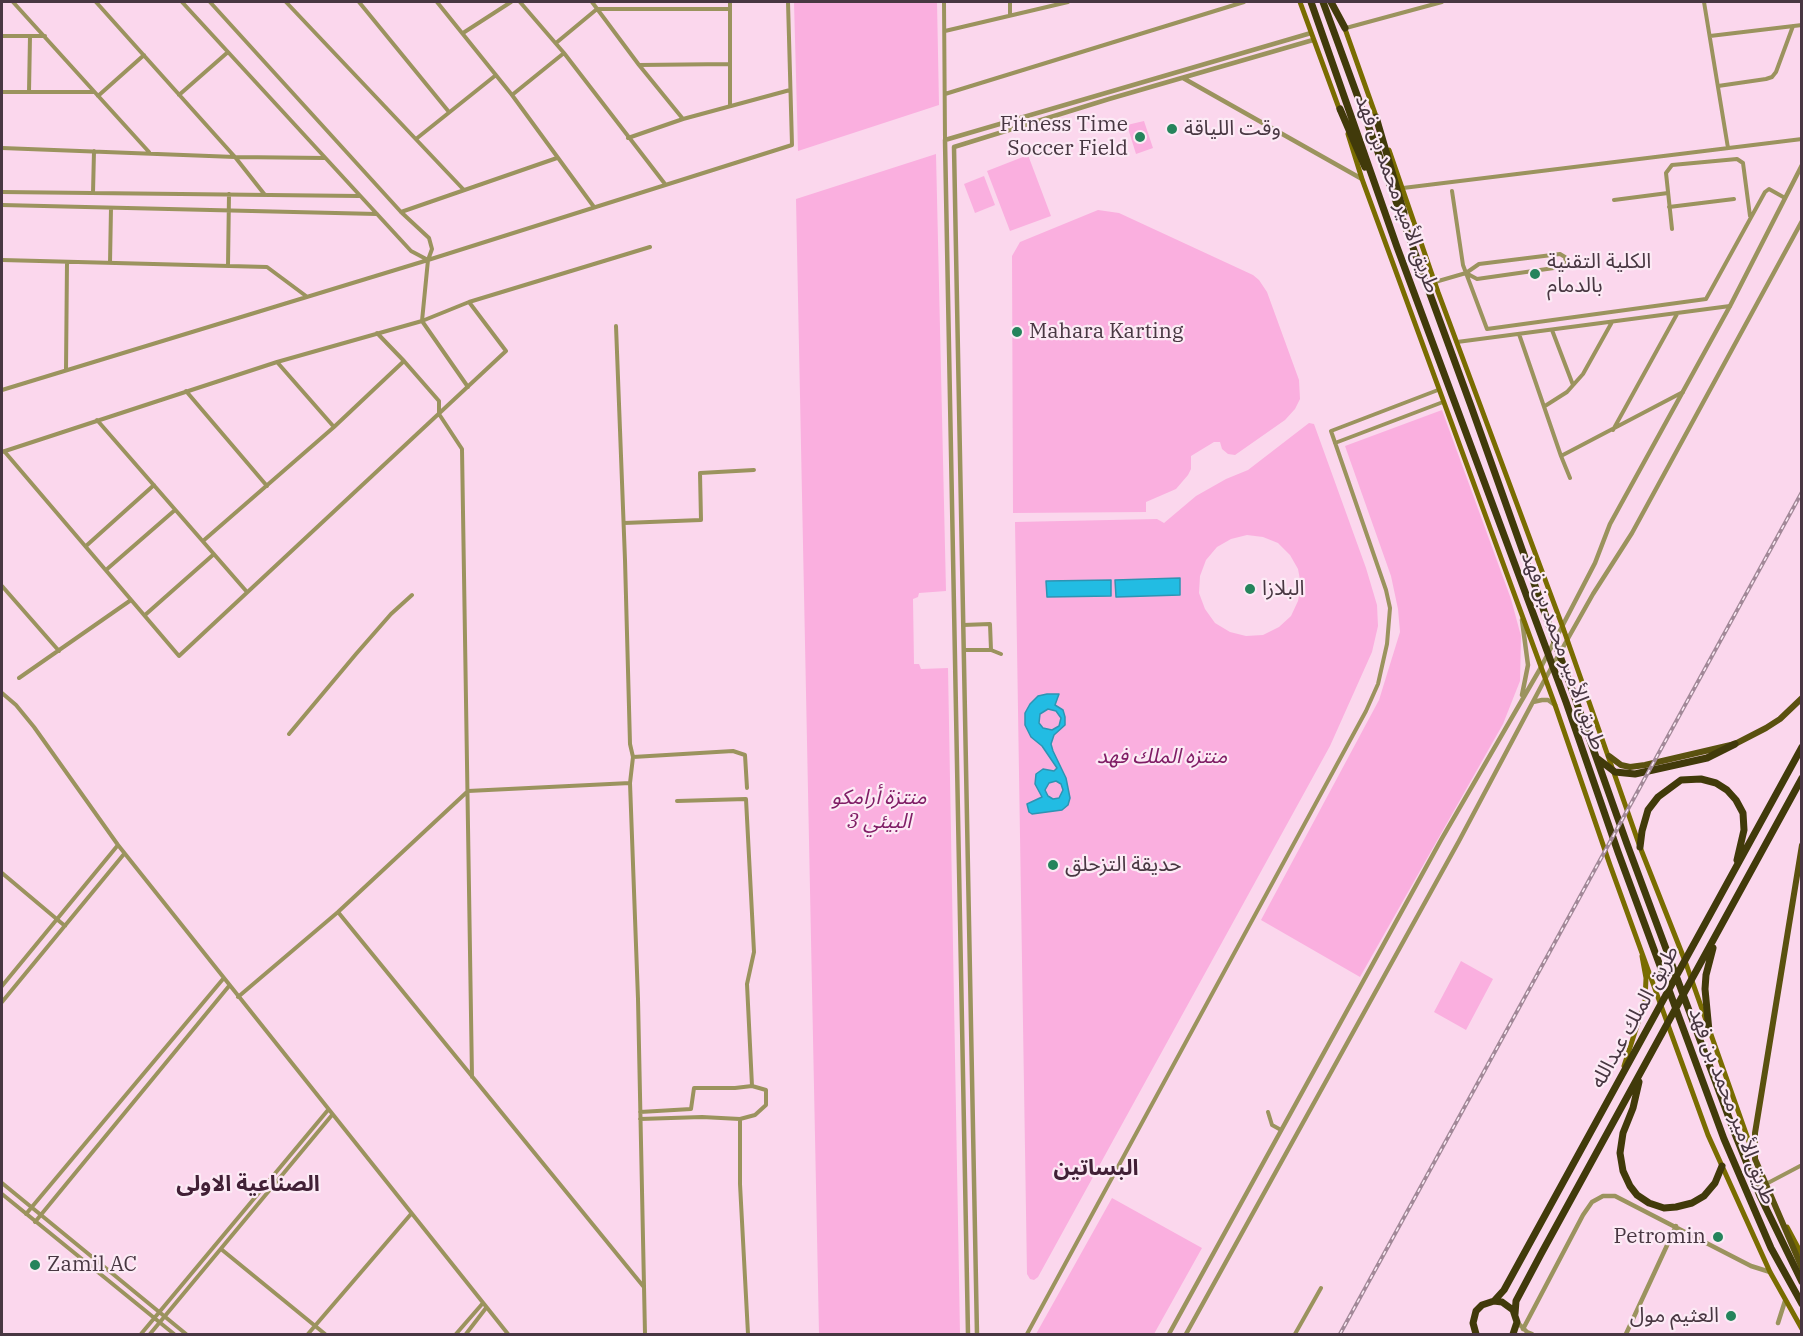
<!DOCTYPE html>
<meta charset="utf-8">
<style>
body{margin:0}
#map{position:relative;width:1803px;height:1336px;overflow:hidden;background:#fbd7ed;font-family:"IBM Plex Serif",serif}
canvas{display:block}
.frame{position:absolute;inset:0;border:3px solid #483742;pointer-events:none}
</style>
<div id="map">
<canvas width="1803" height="1336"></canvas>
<div class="frame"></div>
</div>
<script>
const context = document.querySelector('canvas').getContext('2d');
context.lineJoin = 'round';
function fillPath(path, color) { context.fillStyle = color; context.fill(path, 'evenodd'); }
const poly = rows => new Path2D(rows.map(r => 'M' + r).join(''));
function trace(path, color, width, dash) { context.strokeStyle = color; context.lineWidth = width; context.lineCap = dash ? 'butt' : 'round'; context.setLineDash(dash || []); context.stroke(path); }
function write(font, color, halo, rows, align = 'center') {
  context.font = font + ' "IBM Plex Serif","Noto Sans Arabic",serif'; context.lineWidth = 4.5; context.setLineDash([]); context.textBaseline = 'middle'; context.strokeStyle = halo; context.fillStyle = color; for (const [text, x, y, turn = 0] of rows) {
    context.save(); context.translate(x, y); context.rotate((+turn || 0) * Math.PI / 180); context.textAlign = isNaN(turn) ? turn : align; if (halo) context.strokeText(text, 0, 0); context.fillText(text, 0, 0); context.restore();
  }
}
fillPath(poly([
 [794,2,937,2,939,105,798,151],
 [1144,121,1153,148,1136,154,1127,125],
 [936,154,946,591,919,593,918,597,913,599,914,664,919,664,921,669,948,668,960,1334,819,1334,796,199],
 [1028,155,1051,216,1010,231,987,171],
 [984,176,995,205,975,213,964,184],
 [1098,210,1119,213,1253,275,1259,280,1267,292,1299,380,1300,399,1295,409,1285,420,1235,455,1228,454,1222,449,1220,442,1214,442,1191,456,1191,469,1188,475,1176,489,1146,502,1146,512,1013,513,1012,256,1020,242],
 [1442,410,1511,599,1521,636,1520,681,1503,724,1360,977,1261,920,1379,700,1400,632,1398,609,1391,576,1345,446],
 [1309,423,1314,424,1366,568,1377,605,1378,626,1372,652,1330,746,1038,1277,1034,1280,1030,1279,1027,1274,1015,522,1157,519,1164,523,1196,496,1226,479,1248,470],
 [1247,535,1263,537,1278,543,1290,555,1298,569,1301,585,1298,601,1291,616,1279,627,1263,635,1246,636,1230,632,1215,623,1205,609,1199,593,1200,576,1206,560,1217,547,1231,539],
 [1461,961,1493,979,1466,1030,1434,1012],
 [1112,1198,1202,1248,1154,1334,1036,1334]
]), '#faafdf');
const water = poly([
 [1180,578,1180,595,1116,597,1115,580,1180,578],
 [1111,580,1111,596,1047,597,1046,581,1111,580],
 [1047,694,1059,694,1055,705,1063,710,1065,717,1065,725,1054,735,1051,744,1053,751,1066,778,1070,798,1068,805,1062,810,1032,814,1029,812,1027,804,1042,797,1035,784,1036,774,1043,769,1054,771,1057,768,1042,746,1031,737,1025,725,1025,713,1030,704,1038,696,1047,694],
 [1048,709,1056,711,1061,718,1059,726,1052,730,1043,728,1039,723,1040,714,1048,709],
 [1056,781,1061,784,1063,790,1059,798,1053,799,1048,796,1045,790,1049,783,1056,781]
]);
fillPath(water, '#22bce3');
trace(water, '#2d94b3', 1.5);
trace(poly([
 [13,2,149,152],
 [96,2,235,157,265,195],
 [182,2,411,251,428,260],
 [210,2,401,212,429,238,432,249,428,260,422,321,468,387],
 [286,2,463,189],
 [359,2,449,112],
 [437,2,512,95,594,207],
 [520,2,564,53,665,184],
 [592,2,639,65,683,119],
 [730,2,730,106],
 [944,2,945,140],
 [1010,2,1010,15],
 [1704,2,1728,148],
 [1346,28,1442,2],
 [945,31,1068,2],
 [463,33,511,2],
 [2,36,45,36],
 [1710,36,1802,25],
 [556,43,597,9,730,9],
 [639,65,730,64],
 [1718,86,1766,79,1772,77,1776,72,1793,26],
 [2,92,94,92],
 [29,92,30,36],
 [945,94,1244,2],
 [179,95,228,52],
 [512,95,564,53],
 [98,96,144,55],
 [628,138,683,119,790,90],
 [416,139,496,75],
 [2,148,235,157,325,158],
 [1403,188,1802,139],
 [1452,191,1463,265,1487,329,1706,299,1765,192,1769,189,1785,198],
 [2,192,359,196],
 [93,193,94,151],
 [1614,200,1668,193],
 [2,205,377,214],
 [1669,207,1734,199],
 [401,212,557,158],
 [1672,229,1666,173,1672,165,1737,159,1743,163,1750,216],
 [2,260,267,267,306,296],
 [110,263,111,208],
 [228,266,229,194],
 [1435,282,1466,273,1477,279,1561,267,1566,264,1565,257,1560,254,1479,264,1466,273],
 [616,326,625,560,630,744,633,757,630,783,638,999,645,1334],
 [1552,330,1573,385],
 [1519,334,1561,456,1683,392],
 [1457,342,1730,306],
 [404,361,439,401,439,414,462,449,472,1077],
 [277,362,334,427],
 [66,370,67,262],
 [2,390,428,260,792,145,788,2],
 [186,391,267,486],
 [1545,406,1567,392,1583,374,1612,322],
 [97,420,247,592],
 [1613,430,1677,314],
 [1335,443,1443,402],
 [4,451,179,656,506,351,469,302],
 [2,452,277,362,422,321,469,302,650,247],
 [1561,456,1570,478],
 [624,523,701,520,700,473,754,470],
 [203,541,334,427,404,361,377,333],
 [86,546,154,485],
 [106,570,175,510],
 [2,586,59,651],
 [145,615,214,554],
 [963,625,990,624,991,650],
 [964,650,991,650,1001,654],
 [19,678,131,600],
 [2,693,16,705,34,727,118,845,508,1334],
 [289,734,356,654,391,614,412,595],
 [633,757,733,751,745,755,747,788],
 [677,801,746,799,754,952,747,984,752,1086],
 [2,873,65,926],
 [338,912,643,1286],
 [2,986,118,845],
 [238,997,338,912,468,791,630,783],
 [2,1002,124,854],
 [1802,1020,1802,1041],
 [640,1112,691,1109,694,1088,735,1088,752,1086,766,1090,766,1105,755,1115,740,1119,702,1117,640,1119],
 [1268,1112,1272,1125,1281,1130],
 [740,1119,740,1184,748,1334],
 [2,1183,186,1334],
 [1766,1184,1802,1165],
 [2,1194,174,1334],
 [26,1214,223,979],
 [35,1222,229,986],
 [221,1249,325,1334],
 [141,1334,328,1110],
 [150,1334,332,1115],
 [308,1334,411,1214],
 [456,1334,483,1303],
 [466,1334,486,1308],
 [1027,1334,1366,711,1378,684,1387,644,1390,608,1386,590,1331,431,1438,390],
 [1295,1334,1321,1288]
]), '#9b935e', 4);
trace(poly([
 [1183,78,1362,179],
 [1522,695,1528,665,1522,620],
 [1533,702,1542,700,1548,700,1555,705],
 [1517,1322,1527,1332,1532,1334],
 [1778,1323,1785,1301],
 [1523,1329,1583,1215,1592,1202,1603,1196,1615,1196,1751,1266,1770,1272],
 [968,1334,945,140,1311,33],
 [977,1334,954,147,1109,99,1313,40],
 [1169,1334,1441,840,1540,669,1595,563,1610,524,1730,306,1802,165],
 [1186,1334,1459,841,1544,681,1593,594,1632,533,1802,221],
 [1626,1334,1676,1226]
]), '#9b935e', 4.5);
trace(poly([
 [1300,2,1340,111],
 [1344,26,1377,119],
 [1348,134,1362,179,1555,705,1610,865,1708,1135,1770,1272,1802,1329],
 [1389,150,1438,292,1562,625,1640,847,1685,961,1754,1156],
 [1624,1066,1645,1001,1646,978,1642,956],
 [1787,1227,1802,1255]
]), '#796c01', 5);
trace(poly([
 [1609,756,1621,765,1630,767,1645,765,1735,744,1766,728,1780,719,1802,698],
 [1802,845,1755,1133,1755,1159,1802,1268]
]), '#5a510f', 6);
trace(poly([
 [1311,2,1397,247,1566,702,1618,852,1724,1139,1771,1248,1802,1304],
 [1323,2,1471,406,1627,844,1735,1134,1760,1196,1802,1282],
 [1331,2,1345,28],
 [1340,109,1365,167],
 [1376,117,1404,213],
 [1598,759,1615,772,1635,774,1707,758,1735,744],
 [1640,847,1642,831,1648,810,1658,797,1681,780,1701,779,1716,783,1727,790,1736,800,1743,813,1744,830,1737,860],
 [1709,1031,1705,989,1706,975,1713,948],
 [1639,1082,1633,1108,1623,1133,1620,1153,1623,1171,1630,1186,1637,1195,1649,1203,1664,1208,1676,1207,1692,1203,1704,1196,1715,1183,1722,1166],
 [1494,1301,1504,1290,1802,747],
 [1515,1314,1516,1301,1541,1254,1802,778],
 [1476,1334,1473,1323,1476,1311,1482,1305,1494,1301,1502,1302,1513,1310,1517,1322,1513,1334]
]), '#413a0a', 7);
const rail = poly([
 [1340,1334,1802,492]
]);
trace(rail, '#a28898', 4);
trace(rail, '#fceaf5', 1.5, [4.5]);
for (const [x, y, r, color] of [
 [1172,129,6,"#25845c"],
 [1140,137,6,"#25845c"],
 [1535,274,6,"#25845c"],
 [1017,332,6,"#25845c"],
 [1250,589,6,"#25845c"],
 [1053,865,6,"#25845c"],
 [1718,1237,6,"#25845c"],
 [35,1265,6,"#25845c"],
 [1731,1316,6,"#25845c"]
]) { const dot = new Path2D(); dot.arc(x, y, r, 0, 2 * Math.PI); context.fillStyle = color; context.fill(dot); trace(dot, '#fceaf5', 2); }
write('21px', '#483742', '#fceaf5', [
 ["Fitness Time",1128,125,"right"],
 ["Soccer Field",1128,149,"right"],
 ["وقت اللياقة",1184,129],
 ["الكلية التقنية",1547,262],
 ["بالدمام",1547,286],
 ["Mahara Karting",1029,332],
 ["البلازا",1262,589],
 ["حديقة التزحلق",1065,865],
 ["Petromin",1706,1237,"right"],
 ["Zamil AC",47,1265],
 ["العثيم مول",1719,1316,"right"]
], 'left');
write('21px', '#483742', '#fceaf5', [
 ["طريق الأمير محمد بن فهد",1397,194,70],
 ["طريق الأمير محمد بن فهد",1563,651,70],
 ["طريق الملك عبدالله",1635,1017,-61],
 ["طريق الأمير محمد بن فهد",1732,1106,69]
]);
write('italic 21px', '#801e66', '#fceaf5', [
 ["منتزه الملك فهد",1162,757],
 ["منتزة أرامكو",879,798],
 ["البيئي 3",879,822]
]);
write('bold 22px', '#412036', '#fceaf5', [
 ["البساتين",1096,1169],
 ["الصناعية الاولى",248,1185]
]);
</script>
